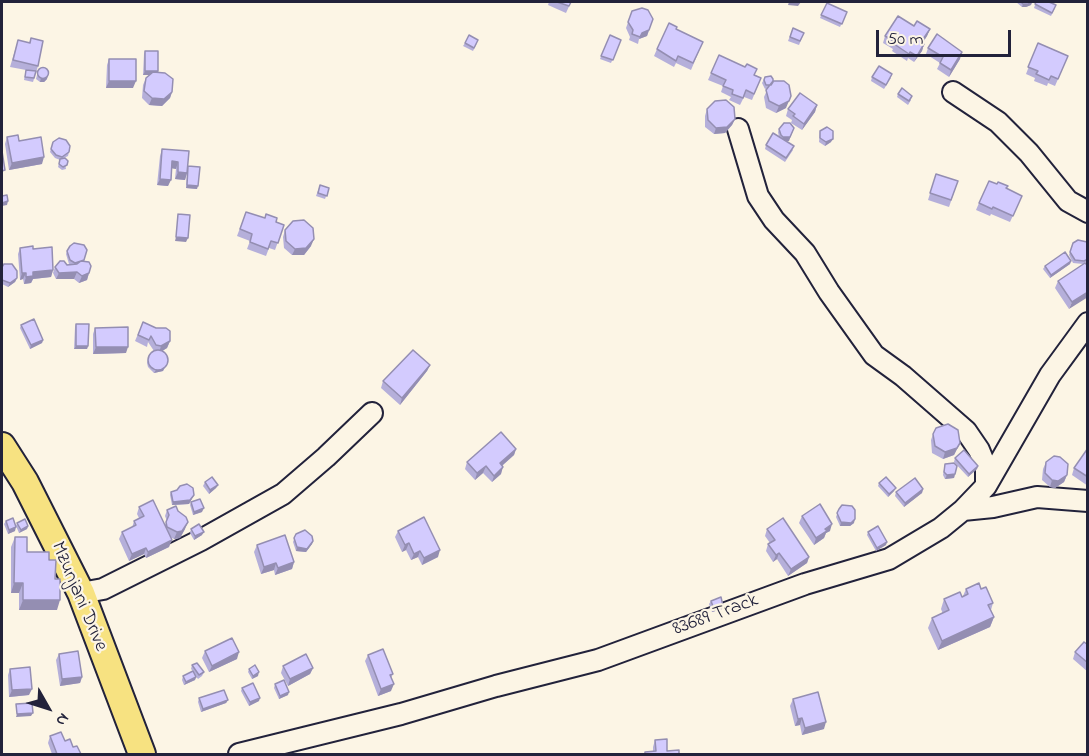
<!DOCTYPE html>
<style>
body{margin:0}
#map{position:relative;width:1089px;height:756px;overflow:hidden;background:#fcf5e5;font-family:"Indie Flower",sans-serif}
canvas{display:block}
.frame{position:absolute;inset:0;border:3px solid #22223b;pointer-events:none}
.north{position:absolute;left:18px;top:678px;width:60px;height:60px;-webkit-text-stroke:4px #fcf5e5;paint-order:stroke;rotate:129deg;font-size:16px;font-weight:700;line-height:24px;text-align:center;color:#22223b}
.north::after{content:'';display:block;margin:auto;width:21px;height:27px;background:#22223b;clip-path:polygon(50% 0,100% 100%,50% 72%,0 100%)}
.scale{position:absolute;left:876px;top:30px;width:135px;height:27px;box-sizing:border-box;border:3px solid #22223b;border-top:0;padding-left:8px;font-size:18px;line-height:21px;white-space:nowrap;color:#22223b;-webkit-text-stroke:4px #fcf5e5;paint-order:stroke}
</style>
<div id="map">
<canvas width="1089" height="756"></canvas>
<div class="frame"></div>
<div class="north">N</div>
<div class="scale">50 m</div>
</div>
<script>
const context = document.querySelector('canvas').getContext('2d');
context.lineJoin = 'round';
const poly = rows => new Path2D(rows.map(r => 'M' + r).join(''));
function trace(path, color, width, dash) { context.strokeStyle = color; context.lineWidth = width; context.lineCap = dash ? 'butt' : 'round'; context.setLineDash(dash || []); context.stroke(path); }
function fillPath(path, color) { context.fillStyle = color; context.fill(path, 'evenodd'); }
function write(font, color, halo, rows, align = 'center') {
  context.font = font + ' "Indie Flower",sans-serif'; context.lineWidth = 4.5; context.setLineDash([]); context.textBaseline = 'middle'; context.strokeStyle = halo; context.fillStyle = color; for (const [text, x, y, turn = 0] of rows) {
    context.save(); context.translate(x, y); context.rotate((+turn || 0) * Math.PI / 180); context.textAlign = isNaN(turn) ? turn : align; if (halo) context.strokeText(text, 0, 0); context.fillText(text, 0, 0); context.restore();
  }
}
const minor = poly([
 [953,92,998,122,1029,153,1068,201,1088,212],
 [738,129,758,196,774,220,805,253,829,292,874,355,903,376,966,431,979,450,986,467,986,486],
 [963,510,993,507,1037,497,1088,501],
 [81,593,103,589,201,540,283,494,326,457,372,413],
 [239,754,401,714,496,686,598,660,805,584,889,559,941,528,963,510,986,486,1050,375,1088,323]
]);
const major = poly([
 [2,446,25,482,81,593,142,754]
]);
trace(minor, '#22223b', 24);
trace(major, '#22223b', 30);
trace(minor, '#fcf5e5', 20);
trace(major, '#f7e281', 26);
fillPath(poly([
 [549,2,571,2,566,13,548,5],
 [1016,2,1032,2,1031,5,1026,7,1022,7],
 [1036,2,1055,8,1051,16,1034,8],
 [827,3,847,12,840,27,820,18],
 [632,11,653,19,647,36,639,39,638,44,629,40,630,37,626,28],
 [914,26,930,29,927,36,922,43,924,44,922,51,914,62,908,58,907,61,892,51,893,49,883,43,885,36],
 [793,28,804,33,799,45,788,41],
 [676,29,703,42,691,70,676,63,674,67,654,56,657,49],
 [610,35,621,40,611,63,600,59],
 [31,38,38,66,33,82,24,80,26,70,10,67,18,40,29,43],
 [465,43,477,43,473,51,463,46],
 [1038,43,1068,56,1055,86,1048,83,1047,86,1034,81,1035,78,1026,74],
 [928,48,960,59,949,77,937,69,940,63,926,54],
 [145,51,158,71,158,72,172,92,170,98,162,106,149,105,142,98,143,85,146,78,150,75,143,75,144,54],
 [719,55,761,78,752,100,744,97,740,105,729,100,731,97,721,92,723,86,708,80],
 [109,59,133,88,106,88,107,65],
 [38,71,47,79,44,82,40,82,36,79],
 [765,77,773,82,786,108,776,113,766,108,764,97,768,88,765,89,762,83],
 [872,77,891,78,884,89,871,81],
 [898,94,911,100,908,105,897,97],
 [817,105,815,112,802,130,791,123,792,120,786,116,788,109],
 [707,109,735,119,732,125,725,133,714,134,705,127,705,116],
 [779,129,789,141,785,141,793,150,785,162,765,149,766,145,779,137,778,132],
 [820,131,831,142,825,146,819,142],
 [7,137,19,141,42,164,9,170,5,144],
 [53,142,69,152,68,156,64,158,66,169,62,170,58,167,60,160,55,158,50,152],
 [162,149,187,169,188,166,197,189,186,188,187,173,185,180,175,179,176,169,172,168,168,186,157,185,160,156],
 [936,174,958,181,949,207,928,200],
 [320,185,329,188,325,199,316,196],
 [1006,188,1022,196,1010,222,991,214,990,216,976,210,979,203],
 [246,212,284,225,275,250,269,248,266,256,247,249,250,241,237,236],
 [285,230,311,246,304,255,292,255,284,248,283,237],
 [1073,243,1088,243,1088,260,1085,263,1088,266,1069,309,1055,288,1058,281,1083,264,1073,263,1069,255],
 [20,248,33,249,53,270,51,277,33,279,31,283,24,284,23,279,20,280,18,254],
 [67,251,84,261,89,273,87,280,79,283,74,279,56,279,53,273,55,267,70,264,69,264,66,254],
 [1071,261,1070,264,1050,278,1043,269,1045,266],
 [2,267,17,278,15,282,8,287,2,284],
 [143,322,170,341,167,348,162,351,167,363,163,371,154,373,148,367,147,363,149,355,154,351,148,342,147,347,135,341],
 [76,324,88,346,87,349,74,349,75,327],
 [21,325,43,340,42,343,30,349,20,328],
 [95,328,126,353,93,354,93,334],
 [430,365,427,371,400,405,381,388,383,381],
 [933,434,960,443,954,455,943,459,932,453,931,440],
 [1088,448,1088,486,1072,475,1074,468],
 [516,449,514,455,502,466,501,474,492,482,483,473,475,480,465,469,467,462],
 [955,458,978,466,977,469,968,477,954,462],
 [1046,462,1067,475,1064,482,1055,488,1050,487,1042,480,1043,469],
 [945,464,955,474,954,478,945,479,943,475],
 [205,482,218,485,216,488,209,494,203,486],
 [879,483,894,491,888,497,878,486],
 [923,489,922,493,904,507,895,496,896,492],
 [171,492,194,495,189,504,172,505,170,495],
 [191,502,202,512,193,515,190,505],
 [139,507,165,525,167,521,165,516,167,510,185,529,180,538,174,539,170,537,169,547,146,558,144,554,129,561,119,539,122,532,132,528,134,521,139,518,137,514],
 [839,509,854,523,850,526,840,526,836,517],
 [802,516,830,531,826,533,824,538,814,545,799,523],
 [6,521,15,531,8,534,4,524],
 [17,523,28,526,27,529,19,533,16,526],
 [191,529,202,535,194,540,190,533],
 [767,529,809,557,807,563,788,576,777,559,773,562,766,551,768,544,770,543,765,536],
 [398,531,438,557,422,565,418,557,411,560,406,550,402,552,395,537],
 [868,532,886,545,876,551,867,535],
 [296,534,313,541,312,544,306,552,296,551,293,542],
 [15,537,27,552,49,560,55,579,57,610,19,610,19,593,11,593,11,547],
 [257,545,294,562,292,569,275,575,274,570,261,574,254,552],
 [966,589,981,589,993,603,991,610,994,617,990,627,938,650,928,628,932,618,943,614,941,609,944,599,962,597,963,596],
 [711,601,722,609,712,612,709,604],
 [1088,645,1088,672,1073,659,1075,652],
 [205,651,237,659,209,672,202,658],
 [59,654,82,677,80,683,60,686,56,660],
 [368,655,393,674,391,678,391,691,378,696,365,661],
 [192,665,204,672,202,676,198,679,195,675,196,677,195,680,184,685,182,680,183,676,193,671,191,669],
 [283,666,313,668,310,674,288,686,281,673],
 [10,669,29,695,9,697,8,675],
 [249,669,258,676,252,679,248,672],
 [275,684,288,695,279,699,274,688],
 [242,688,259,701,249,706,241,691],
 [199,698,228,700,226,703,201,712,198,702],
 [793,699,824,729,802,735,800,725,795,726,790,706],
 [50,736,65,741,81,754,52,754,48,743],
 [655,740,667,751,679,754,644,754,645,752,653,751,653,747]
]), '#b5afda');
fillPath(poly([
 [789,2,801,2,798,6,788,5],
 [1032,2,1031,5,1026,7,1022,7,1023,4],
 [930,29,927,36,919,49,921,42],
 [649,30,647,36,639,39,642,33],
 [924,44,922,51,914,62,917,56],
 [962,52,960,59,949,77,951,70],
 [145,71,158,71,157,75,143,75],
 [48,75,47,79,44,82,40,82,41,78],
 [109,81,136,81,133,88,106,88],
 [172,92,170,98,162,106,149,105,152,98],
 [791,96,786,108,776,113,779,106],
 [817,105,815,112,802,130,804,124],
 [735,119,732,125,725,133,714,134,716,128],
 [794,128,789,141,782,141,783,137],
 [833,139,831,142,825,146,826,142],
 [44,157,42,164,9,170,12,163],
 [172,161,178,162,176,169,170,168],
 [178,172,187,173,185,180,175,179],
 [160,179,171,180,168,186,157,185],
 [187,185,198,186,197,189,186,188],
 [8,201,7,205,2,206,2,203],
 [176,237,188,238,186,242,175,241],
 [314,239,311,246,304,255,292,255,295,249],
 [1071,261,1070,264,1050,278,1051,275],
 [53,270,51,277,33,279,31,283,24,284,26,277,33,272],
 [77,272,74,279,56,279,59,273],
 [22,273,26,273,23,279,20,280],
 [89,273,87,280,79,283,82,276],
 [17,278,15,282,8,287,10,283],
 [1088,292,1088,297,1069,309,1072,302],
 [43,340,42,343,30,349,31,345],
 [170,341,167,348,159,353,161,346],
 [76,346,88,346,87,349,74,349],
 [96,347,128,347,126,353,93,354],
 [168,360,163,371,154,373,156,370],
 [430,365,427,371,400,405,402,398],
 [960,443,954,455,943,459,945,452],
 [516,449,514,455,497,470,500,463],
 [486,466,483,473,475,480,477,473],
 [978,466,977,469,968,477,969,474],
 [503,467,501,474,492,482,494,476],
 [955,474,954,478,945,479,947,475],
 [1067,475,1064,482,1055,488,1050,487,1052,480],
 [218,485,216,488,209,494,210,490],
 [896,488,894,491,888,497,889,494],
 [923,489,922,493,904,507,905,503],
 [194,495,189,504,172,505,173,502],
 [204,508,202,512,193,515,194,512],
 [855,519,854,523,850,526,840,526,841,522],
 [188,522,185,529,180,538,174,539,177,532],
 [832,524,830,531,826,533,824,538,814,545,816,538,825,529],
 [28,526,27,529,19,533,21,530],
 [16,527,15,531,8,534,9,530],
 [204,532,202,535,194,540,195,536],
 [172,540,169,547,146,558,148,552],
 [313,541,312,544,306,552,296,551,297,547],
 [887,542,886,545,876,551,877,548],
 [409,543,406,550,402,552,405,545],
 [146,548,144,554,129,561,132,554],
 [440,550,438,557,422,565,424,558],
 [420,551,418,557,411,560,414,554],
 [779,553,777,559,773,562,776,555],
 [809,557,807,563,788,576,791,569],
 [294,562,292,569,275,575,278,568],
 [276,563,274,570,261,574,264,567],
 [14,583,23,583,19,593,11,593],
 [23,600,60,600,57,610,19,610],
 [723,606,722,609,712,612,714,609],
 [994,617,990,627,938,650,942,641],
 [239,652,237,659,209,672,212,666],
 [313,668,310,674,288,686,290,679],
 [259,672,258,676,252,679,253,676],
 [82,677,80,683,60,686,62,679],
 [196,677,195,680,184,685,186,682],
 [394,684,391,691,378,696,381,689],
 [32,689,29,695,9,697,12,690],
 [289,692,288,695,279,699,280,696],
 [260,698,259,701,249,706,250,702],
 [228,700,226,703,201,712,203,709],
 [33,713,31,716,16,717,17,714],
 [802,718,800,725,795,726,798,719],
 [826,722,824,729,802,735,805,728]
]), '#948eb2');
const building = poly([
 [557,2,571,2,569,6,557,2],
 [1021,2,1032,2,1028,4,1023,4,1021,2],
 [1036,2,1049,2,1056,5,1052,13,1035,4,1036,2],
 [827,3,847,12,842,24,821,15,827,3],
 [642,8,648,10,653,19,649,30,642,33,640,37,632,34,633,30,628,22,632,11,642,8],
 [898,16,914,26,917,21,930,29,921,42,924,44,917,56,910,52,909,54,894,44,896,42,885,36,898,16],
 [669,23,677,27,676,29,703,42,693,63,678,56,676,61,657,49,669,23],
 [793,28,804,33,800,41,790,37,793,28],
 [937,34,962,52,951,70,940,63,943,57,928,48,937,34],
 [469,35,478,40,474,48,465,43,469,35],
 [610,35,621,40,613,60,601,56,610,35],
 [31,38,43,41,38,66,13,60,18,40,30,43,31,38],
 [1038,43,1068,56,1058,79,1051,76,1049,80,1036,74,1038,71,1028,67,1038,43],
 [145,51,158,51,158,71,145,71,145,51],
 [719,55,745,67,747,64,757,69,754,75,761,78,754,94,746,90,743,98,732,94,733,90,723,86,726,80,711,73,719,55],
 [109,59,136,59,136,81,109,81,109,59],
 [879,66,892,74,886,85,872,77,879,66],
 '37.5 73a5.5 5.5 0 1 1 11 0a5.5 5.5 0 1 1-11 0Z',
 [26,70,36,71,34,78,25,77,26,70],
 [153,72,165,73,173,79,172,92,164,99,152,98,144,91,146,78,153,72],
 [771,76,773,79,773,82,771,85,766,85,764,80,765,77,771,76],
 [773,81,784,81,789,85,791,96,789,101,779,106,769,101,766,90,773,81],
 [902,88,912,96,909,101,898,94,902,88],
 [800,93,817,105,804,124,793,116,795,114,788,109,800,93],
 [726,100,734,107,735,119,727,127,716,128,708,120,707,109,715,101,726,100],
 [784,123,790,123,794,128,790,137,783,137,781,135,779,129,784,123],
 [827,127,833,131,833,139,826,142,820,138,820,131,827,127],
 [773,133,794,146,786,158,766,145,773,133],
 [18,135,19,141,41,137,44,157,12,163,7,137,18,135],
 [59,138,66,140,70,146,69,152,62,157,56,155,51,149,53,142,59,138],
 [162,149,189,151,187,173,178,172,178,162,172,161,171,180,160,179,162,149],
 [2,151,5,170,2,171,2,151],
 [65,158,68,161,67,165,63,167,59,164,60,159,65,158],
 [188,166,200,167,198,186,187,185,188,166],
 [936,174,958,181,951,200,930,193,936,174],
 [989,181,997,184,998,182,1008,186,1006,188,1022,196,1013,216,993,207,992,209,979,203,989,181],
 [320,185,329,188,327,196,318,193,320,185],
 [7,195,8,201,2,203,2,196,7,195],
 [246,212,265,218,266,214,277,218,276,222,284,225,278,243,271,241,268,249,250,242,252,234,240,229,246,212],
 [178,214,190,215,188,238,176,237,178,214],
 [304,220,313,228,314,239,306,248,295,249,286,241,285,230,293,221,304,220],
 [1078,240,1087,242,1088,243,1088,259,1084,261,1075,260,1070,252,1073,243,1078,240],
 [74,243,84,245,87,250,84,260,75,263,70,260,67,251,70,246,74,243],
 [33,246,33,249,52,247,53,270,33,272,33,276,26,277,26,273,22,273,20,248,33,246],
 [1065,252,1071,261,1051,275,1045,266,1065,252],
 [60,261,64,261,67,265,77,264,81,261,89,262,91,266,89,273,82,276,77,272,59,273,55,267,60,261],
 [1085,263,1088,266,1088,292,1072,302,1058,281,1085,263],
 [4,264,12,264,17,271,17,278,10,283,2,280,2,267,4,264],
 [34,319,43,340,31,345,21,325,34,319],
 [143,322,156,328,166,328,170,331,170,341,161,346,156,345,151,336,149,340,138,335,143,322],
 [76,324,89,324,88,346,76,346,76,324],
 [128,327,128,347,96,347,95,328,128,327],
 [413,350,430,365,402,398,383,381,413,350],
 '148 360a10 10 0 1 1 20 0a10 10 0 1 1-20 0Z',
 [948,424,958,430,960,443,957,448,945,452,935,446,933,434,936,428,948,424],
 [501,432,516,449,500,463,503,467,494,476,486,466,477,473,467,462,501,432],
 [1088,448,1088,477,1074,468,1088,448],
 [964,450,978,466,969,474,955,458,964,450],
 [1054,456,1060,457,1068,464,1067,475,1058,481,1052,480,1045,473,1046,462,1054,456],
 [954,463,957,466,955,474,947,475,944,472,945,464,954,463],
 [212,477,218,485,210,490,205,482,212,477],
 [886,477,896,488,889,494,879,483,886,477],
 [915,478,923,489,905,503,896,492,915,478],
 [187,484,193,488,194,495,190,500,173,502,171,492,177,490,180,486,187,484],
 [200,499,204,508,194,512,191,502,200,499],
 [153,500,172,540,148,552,146,548,132,554,122,532,136,525,134,521,144,516,139,507,153,500],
 [820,504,832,524,825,529,827,531,816,538,802,516,820,504],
 [842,505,852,506,855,510,855,519,851,523,841,522,837,513,839,509,842,505],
 [176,506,178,511,186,517,188,522,182,531,177,532,167,527,166,522,169,515,167,510,176,506],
 [424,517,440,550,424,558,420,551,414,554,409,543,405,545,398,531,424,517],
 [13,518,16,527,9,530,6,521,13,518],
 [783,518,809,557,791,569,779,553,776,555,768,544,775,540,767,529,783,518],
 [25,519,28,526,21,530,17,523,25,519],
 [199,524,204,532,195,536,191,529,199,524],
 [878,526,887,542,877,548,868,532,878,526],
 [305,530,312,536,313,541,307,549,297,547,294,538,296,534,305,530],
 [285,535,294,562,278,568,276,563,264,567,257,545,285,535],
 [15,537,27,537,27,552,49,552,49,560,56,560,55,579,60,579,60,600,23,600,23,583,14,583,15,537],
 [979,583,981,589,986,587,993,603,988,605,994,617,942,641,932,618,949,610,944,599,960,592,962,597,968,594,966,589,979,583],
 [721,597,723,606,714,609,711,601,721,597],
 [232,638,239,652,212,666,205,651,232,638],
 [1084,642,1088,645,1088,663,1075,652,1084,642],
 [383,649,393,674,390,675,394,684,381,689,368,655,383,649],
 [78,651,82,677,62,679,59,654,78,651],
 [306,654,313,668,290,679,283,666,306,654],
 [197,663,204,672,199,675,192,665,197,663],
 [255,665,259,672,253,676,249,669,255,665],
 [30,667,32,689,12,690,10,669,30,667],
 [193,671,196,677,186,682,183,676,193,671],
 [284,680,289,692,280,696,275,684,284,680],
 [253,683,260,698,250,702,242,688,253,683],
 [224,690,228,700,203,709,199,698,224,690],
 [818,692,826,722,805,728,802,718,798,719,793,699,818,692],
 [32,703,33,713,17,714,16,704,32,703],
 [61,732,65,741,70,739,73,747,77,746,81,754,57,754,50,736,61,732],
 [667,739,667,751,679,750,679,754,645,754,645,752,656,751,655,740,667,739]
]);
fillPath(building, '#d3cbfe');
trace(building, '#948eb2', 1.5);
write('20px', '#22223b', '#fcf5e5', [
 ["Mzunjani Drive",78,597,67],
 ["83689 Track",716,616,-20]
]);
</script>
